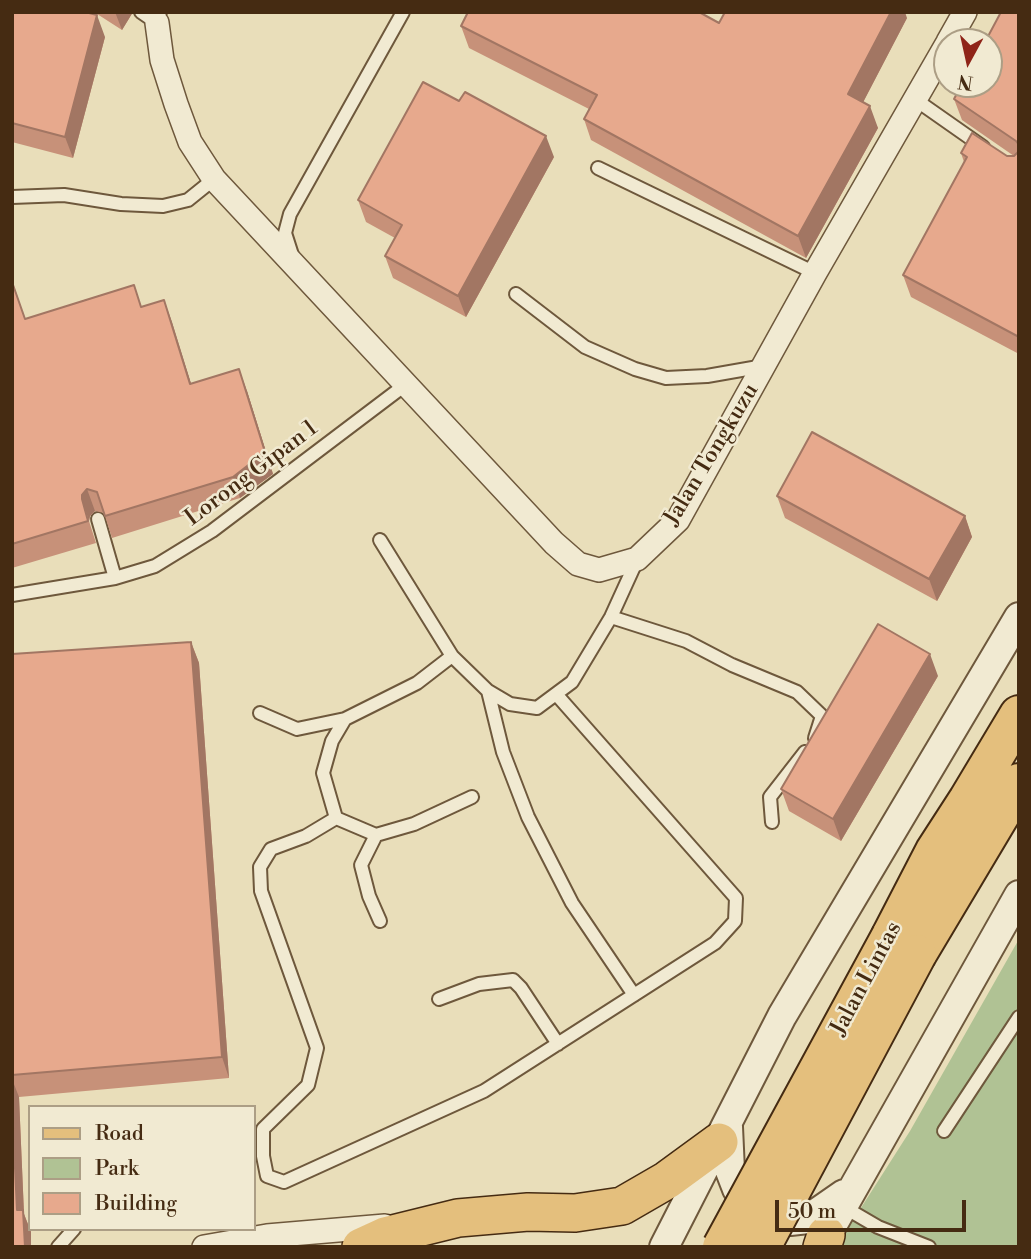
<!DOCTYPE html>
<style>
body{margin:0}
#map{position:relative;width:1031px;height:1259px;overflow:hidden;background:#e9deba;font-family:"Libre Bodoni",serif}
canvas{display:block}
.frame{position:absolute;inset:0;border:14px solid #452b12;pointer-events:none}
.legend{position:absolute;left:28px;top:1105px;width:228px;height:126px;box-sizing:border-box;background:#f1ead2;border:2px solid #ac9e85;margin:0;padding:9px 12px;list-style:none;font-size:21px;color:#452b12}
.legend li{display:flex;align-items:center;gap:14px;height:35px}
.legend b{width:35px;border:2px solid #ac9e85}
.north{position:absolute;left:933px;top:28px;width:70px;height:70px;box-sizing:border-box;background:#f1ead2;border:2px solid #ac9e85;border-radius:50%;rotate:188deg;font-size:19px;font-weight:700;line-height:28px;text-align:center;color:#452b12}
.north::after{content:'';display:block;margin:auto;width:24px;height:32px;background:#8f2418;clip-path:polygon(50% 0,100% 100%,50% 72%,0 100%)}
.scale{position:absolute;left:775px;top:1200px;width:191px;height:32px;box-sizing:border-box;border:4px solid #452b12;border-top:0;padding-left:9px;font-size:21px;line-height:24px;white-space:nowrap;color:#452b12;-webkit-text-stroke:5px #f1ead2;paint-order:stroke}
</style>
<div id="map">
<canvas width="1031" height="1259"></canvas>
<div class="frame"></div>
<ul class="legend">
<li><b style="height:9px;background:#e4bf7d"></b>Road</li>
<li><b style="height:19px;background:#b0c294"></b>Park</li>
<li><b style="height:19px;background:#e7a98d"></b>Building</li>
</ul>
<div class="north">N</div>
<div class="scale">50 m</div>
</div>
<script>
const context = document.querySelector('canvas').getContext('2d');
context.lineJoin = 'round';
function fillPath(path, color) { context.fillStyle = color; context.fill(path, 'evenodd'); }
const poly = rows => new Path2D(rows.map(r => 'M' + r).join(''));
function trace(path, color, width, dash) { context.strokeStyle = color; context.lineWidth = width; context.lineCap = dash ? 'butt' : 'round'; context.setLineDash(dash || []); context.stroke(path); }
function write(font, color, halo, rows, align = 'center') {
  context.font = font + ' "Libre Bodoni",serif'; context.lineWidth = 5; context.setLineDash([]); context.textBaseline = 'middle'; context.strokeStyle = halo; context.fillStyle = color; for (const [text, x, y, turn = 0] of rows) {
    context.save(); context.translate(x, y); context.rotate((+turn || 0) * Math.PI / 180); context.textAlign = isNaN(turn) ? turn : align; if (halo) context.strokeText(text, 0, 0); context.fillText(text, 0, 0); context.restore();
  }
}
fillPath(poly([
 [1019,939,1019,1247,836,1247,910,1131]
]), '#b0c294');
const service = poly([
 [141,12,157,23,160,12],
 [916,100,983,147],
 [598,168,815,273],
 [12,197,64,195,121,204,163,206,188,200,214,179],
 [293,258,285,233,290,214,403,12],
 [516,294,585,347,635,369,666,378,707,376,764,366],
 [98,519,115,578],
 [380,540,452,656,488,691,510,704,537,708,572,682,611,617,637,560],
 [12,595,115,578,155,566,212,531,405,385],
 [611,617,686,641,732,665,797,692,822,716,815,738],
 [452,656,417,683,345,719,332,741,323,773,336,818,376,835,414,824,472,797],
 [488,691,503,752,528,817,572,903,634,995],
 [260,713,297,729,345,719],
 [336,818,306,836,271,849,260,867,261,891,317,1048,308,1085,263,1129,263,1156,267,1176,284,1182,484,1091,715,943,735,921,736,898,556,694],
 [772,822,770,797,805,752],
 [376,835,361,865,369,896,380,921],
 [439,999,479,984,513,980,521,988,558,1044],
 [944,1131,1019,1017],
 [842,1206,878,1227,929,1247],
 [58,1247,74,1229]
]);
const minor = poly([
 [157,23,162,60,176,104,190,142,214,179,554,543,578,564,599,570,637,559,678,520,815,273,947,44],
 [948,42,965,12],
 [204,1247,267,1236,385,1226]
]);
const tertiary = poly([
 [728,1127,730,1171,737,1189,752,1207,765,1215,790,1221,808,1219,844,1194],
 [664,1247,782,1016,1019,617],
 [820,1247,1019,895]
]);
const primary = poly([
 [361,1247,385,1236,458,1218,528,1212,575,1213,622,1206,667,1180,719,1142],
 [822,1247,826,1235]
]);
const trunk = poly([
 [891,936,935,851,968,800,1019,715],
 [917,954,1019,783]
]);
trace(service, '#6e583c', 16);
trace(minor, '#6e583c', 26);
trace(tertiary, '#6e583c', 32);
trace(primary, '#452b12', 40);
trace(trunk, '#452b12', 42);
trace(service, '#f1ead2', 12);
trace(minor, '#f1ead2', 23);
trace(tertiary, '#f1ead2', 28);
trace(primary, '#e4bf7d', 37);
trace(trunk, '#e4bf7d', 38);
const trunkBridge = poly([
 [722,1247,891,936],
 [761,1247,917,954]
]);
trace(trunkBridge, '#452b12', 42, []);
trace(trunkBridge, '#e4bf7d', 38);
fillPath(poly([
 [12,12,105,37,73,158,12,142],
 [94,12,133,12,122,30],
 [1019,12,1019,354,911,297,903,275,964,162,961,153,1014,156,962,120,954,99],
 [907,18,863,102,878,128,806,258,591,140,584,119,589,109,469,48,461,26,719,23],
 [554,157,466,317,393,278,385,256,395,238,366,222,358,200],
 [12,280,25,319,142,307,164,300,191,384,247,391,273,474,240,498,112,538,104,513,95,511,90,516,89,521,96,543,12,568],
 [777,496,965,516,972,537,937,601,785,518],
 [191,642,199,663,229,1078,19,1097,24,1214,31,1232,31,1247,12,1247,12,654],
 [938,676,841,841,789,811,781,789]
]), '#c79179');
fillPath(poly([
 [115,12,133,12,122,30],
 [891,12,905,12,907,18,856,116,848,94],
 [97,15,105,37,73,158,65,137],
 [870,106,878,128,806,258,798,236],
 [546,136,554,157,466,317,458,296],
 [164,300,172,322,198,406,190,384],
 [239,369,247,391,273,474,240,498,233,477],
 [87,489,95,511,90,516,89,521,96,543,82,499,82,495],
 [965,516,972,537,937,601,929,579],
 [191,642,199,663,229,1078,222,1057],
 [930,654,938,676,841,841,833,819],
 [12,1079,19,1097,24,1214,31,1232,31,1247,25,1247,17,1210,12,1105]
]), '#a27663');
const building = poly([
 [12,12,85,12,97,15,65,137,12,123,12,12],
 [468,12,699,12,719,23,725,12,891,12,848,94,870,106,798,236,584,119,597,95,461,26,468,12],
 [1001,12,1019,12,1019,145,1016,141,954,99,962,84,989,84,989,42,985,42,1001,12],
 [423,82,459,101,465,92,546,136,458,296,385,256,402,225,358,200,423,82],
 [972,133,1007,156,1014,156,1019,151,1019,337,903,275,967,157,961,153,972,133],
 [12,282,25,319,134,285,141,307,164,300,190,384,239,369,265,452,233,477,105,516,97,492,87,489,82,495,82,499,88,521,12,544,12,282],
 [812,432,965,516,929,579,777,496,812,432],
 [878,624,930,654,833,819,781,789,878,624],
 [191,642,222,1057,12,1075,12,654,191,642],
 [12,1105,17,1210,23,1210,25,1247,12,1247,12,1105]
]);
fillPath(building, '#e7a98d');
trace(building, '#a27663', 2);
write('23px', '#452b12', '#f1ead2', [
 ["Jalan Tongkuzu",712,455,-59],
 ["Lorong Gipan 1",252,474,-37],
 ["Jalan Lintas",867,979,-62]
]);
</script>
